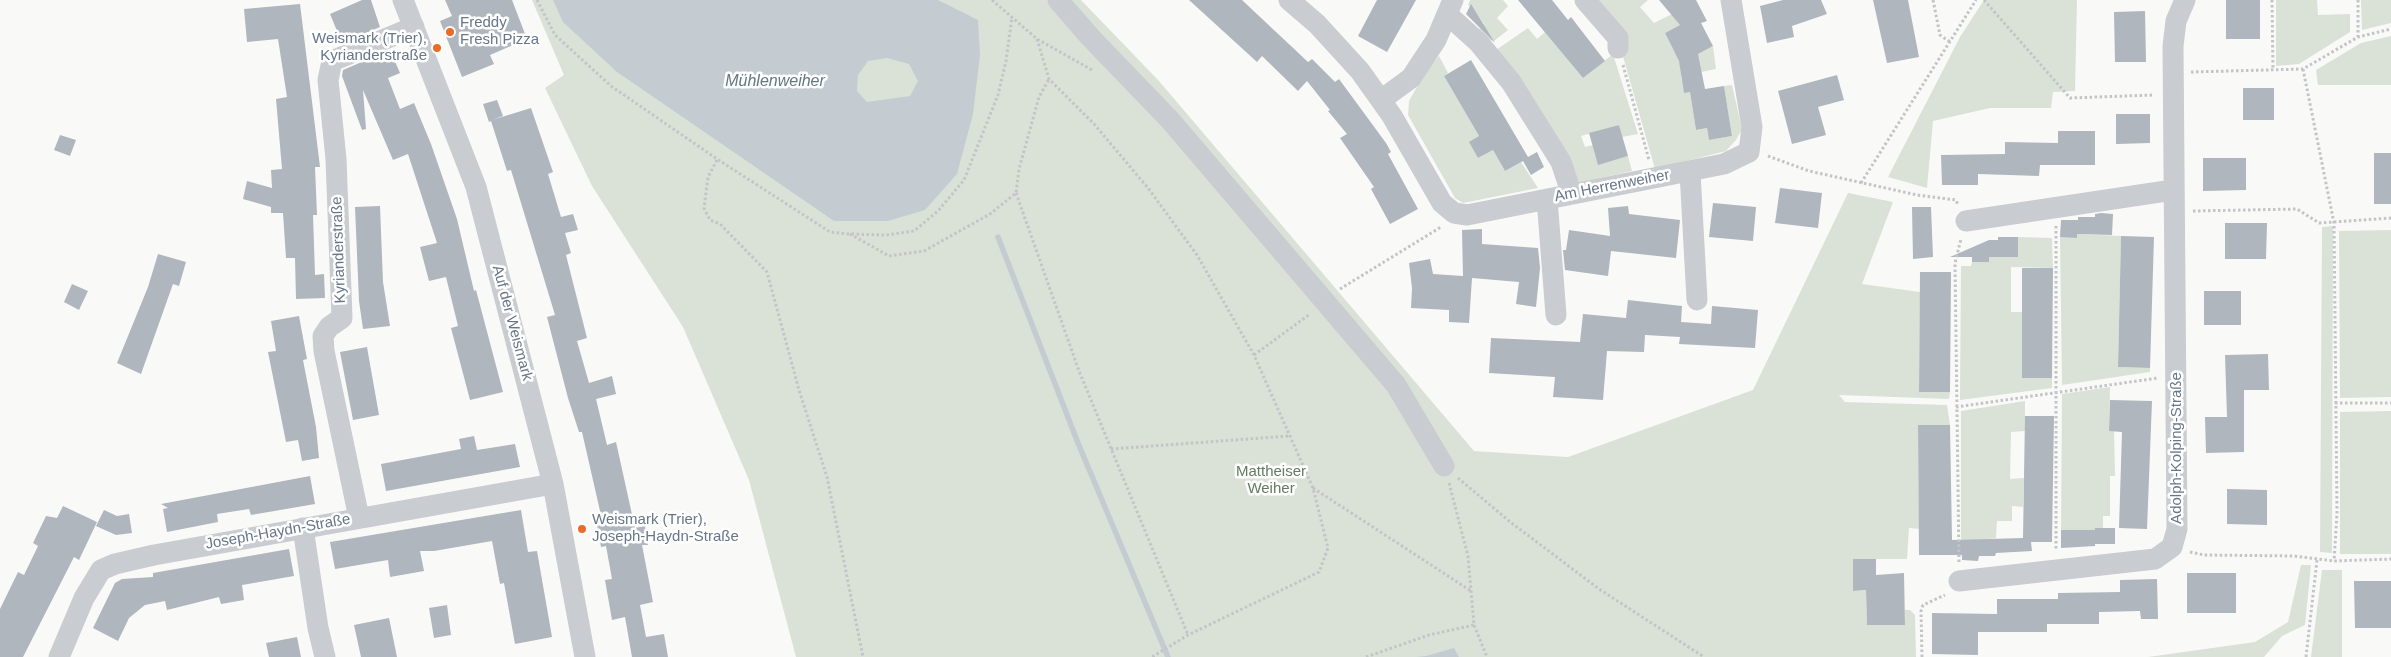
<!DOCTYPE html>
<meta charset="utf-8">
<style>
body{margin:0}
canvas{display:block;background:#f9f9f7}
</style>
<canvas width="2391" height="657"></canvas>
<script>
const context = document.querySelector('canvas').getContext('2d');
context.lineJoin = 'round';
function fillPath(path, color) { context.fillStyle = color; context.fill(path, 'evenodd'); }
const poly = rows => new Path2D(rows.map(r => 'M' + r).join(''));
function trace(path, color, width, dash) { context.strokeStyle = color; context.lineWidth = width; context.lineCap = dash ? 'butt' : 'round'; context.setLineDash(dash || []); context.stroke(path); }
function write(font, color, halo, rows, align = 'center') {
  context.font = font + ' Arial,sans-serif'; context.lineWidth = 5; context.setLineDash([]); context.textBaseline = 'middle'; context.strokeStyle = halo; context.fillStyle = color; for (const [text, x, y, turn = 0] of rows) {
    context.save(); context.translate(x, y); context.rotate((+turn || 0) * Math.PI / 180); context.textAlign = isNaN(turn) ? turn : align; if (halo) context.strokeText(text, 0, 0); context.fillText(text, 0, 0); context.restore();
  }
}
fillPath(poly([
 [532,0,1081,0,1159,81,1474,451,1568,457,1753,390,1848,193,1893,202,1862,284,1920,292,1919,392,1950,392,1949,399,1839,395,1845,402,1947,405,1950,425,1918,425,1919,529,1909,528,1907,559,1854,559,1853,591,1866,590,1867,625,1905,625,1905,610,1910,610,1915,615,1916,657,796,657,749,480,683,327,592,186,545,88,564,75],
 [1470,0,1503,0,1508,6,1497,18,1508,30,1494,41,1485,39,1475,33,1484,24,1475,11,1468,5],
 [1594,0,1648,0,1640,7,1654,23,1680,10,1686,22,1665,33,1675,53,1690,58,1713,46,1716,69,1681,76,1684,92,1690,92,1696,130,1707,128,1709,140,1732,136,1724,86,1732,85,1742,129,1736,140,1726,151,1655,169,1622,53],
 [1984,0,2077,0,2075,91,2053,92,2051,108,1990,108,1933,121,1927,188,1888,177,1960,37],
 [2276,0,2317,0,2318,15,2350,14,2350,32,2299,64,2276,66],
 [2361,0,2391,0,2391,23,2362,30],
 [1528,28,1537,39,1545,32,1583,78,1613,54,1638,134,1622,137,1619,125,1581,136,1585,147,1593,145,1598,164,1628,156,1632,171,1573,184,1493,52],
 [2391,36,2391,85,2318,85,2316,70,2361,43],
 [1439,56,1448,73,1444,76,1479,136,1478,158,1493,150,1505,171,1521,162,1538,188,1463,203,1455,198,1408,115,1409,101,1426,71],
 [2333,226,2332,553,2320,552,2322,227],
 [2391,230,2391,397,2340,398,2339,231],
 [2077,234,2121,236,2118,367,2150,368,2150,372,2062,385,2060,237,2077,237],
 [2018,237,2052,238,2053,268,2011,267,2011,312,2022,312,2022,378,2052,378,2052,388,1960,400,1961,266,1971,266,1972,262,1989,262,1989,257,1998,257,1998,254],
 [2110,387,2109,430,2114,431,2115,476,2110,476,2110,516,2103,516,2103,528,2095,528,2095,530,2061,534,2062,394],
 [2025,401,2025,431,2011,432,2010,479,2024,478,2023,507,2012,506,2012,521,1997,521,1996,538,1961,542,1961,411],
 [2391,411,2391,554,2340,554,2340,412],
 [2301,565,2311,565,2305,625,2282,636,2264,657,2148,657,2255,642,2288,622],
 [2322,570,2342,570,2342,657,2311,657]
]), '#dae2d8');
fillPath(poly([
 [553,0,938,0,978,20,980,55,973,114,957,174,925,210,888,221,834,221,617,72,563,22],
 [887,58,909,64,918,81,910,96,867,102,857,91,858,75,868,61],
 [1454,648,1459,657,1416,657,1426,656]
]), '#c4ccd2');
trace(poly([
 [998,237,1078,443,1168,657]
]), '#c4ccd2', 5.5);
fillPath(poly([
 [362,0,371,0,380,27,342,43,330,14],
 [445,0,512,0,527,39,490,55,494,64,462,77,440,21,452,16],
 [1189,0,1242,0,1308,62,1312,59,1335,82,1339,79,1386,143,1391,152,1388,154,1418,209,1390,224,1371,189,1374,187,1340,138,1347,134,1328,111,1330,110,1307,81,1298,91,1262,56,1257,62],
 [1377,0,1416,0,1387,52,1358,36],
 [1518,0,1552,0,1568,20,1571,17,1605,61,1583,78],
 [1659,0,1696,0,1707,21,1701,23,1713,46,1698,54,1705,89,1724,86,1732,136,1709,140,1707,128,1696,130,1690,92,1684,93,1679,61,1665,33,1680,25],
 [1783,0,1821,0,1827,14,1792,26,1794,37,1767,43,1760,6],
 [1873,0,1908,0,1919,57,1887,63],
 [2226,0,2260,0,2260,39,2226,39],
 [300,4,320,167,315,167,317,215,313,215,315,275,324,274,325,298,296,299,295,258,286,258,283,213,271,213,271,207,243,199,247,181,272,188,271,170,282,169,276,99,287,97,278,39,247,42,244,9],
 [1471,4,1495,43,1466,14],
 [2145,11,2146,62,2115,62,2114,12],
 [390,50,400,73,388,78,400,109,414,103,431,144,457,219,474,291,476,290,503,392,470,400,451,328,458,326,446,277,429,281,420,247,437,243,408,154,393,160,363,90,366,129,362,130,342,76,343,70],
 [1471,60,1528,157,1537,152,1544,167,1531,175,1523,161,1505,171,1493,150,1478,158,1469,142,1479,136,1444,76],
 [1837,75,1844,100,1818,107,1826,135,1792,144,1778,91],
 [2243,88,2274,88,2274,120,2243,120],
 [497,100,503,116,492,120,531,108,553,172,548,174,561,217,573,214,578,230,565,233,571,253,566,255,587,338,577,341,589,383,612,376,616,394,596,399,607,445,616,442,635,528,645,526,648,545,642,545,653,602,640,605,646,637,664,634,668,657,632,657,625,617,612,620,605,580,612,579,606,546,601,547,597,525,603,524,582,432,579,432,568,398,547,317,555,315,511,170,507,171,491,121,489,122,483,104],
 [2116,114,2150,114,2150,143,2116,144],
 [1619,125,1628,156,1598,165,1589,133],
 [2058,131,2095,131,2095,165,2040,165,2039,176,1978,174,1978,185,1942,185,1941,155,2005,154,2005,142,2058,143],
 [60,135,76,140,70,156,54,150],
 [2374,153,2391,153,2391,204,2374,204],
 [2203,158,2246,158,2246,190,2203,191],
 [1780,188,1822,193,1818,228,1775,223],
 [1713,203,1756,207,1753,241,1709,237],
 [380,206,383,282,390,326,363,329,359,301,355,207],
 [1628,206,1629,214,1680,220,1676,258,1611,251,1608,276,1565,270,1563,250,1566,250,1569,230,1610,236,1608,208],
 [1912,207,1931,207,1933,257,1913,259],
 [2101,213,2113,214,2112,235,2077,234,2077,228,2077,238,2060,237,2061,220,2078,220,2078,217,2095,217,2095,214],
 [2225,223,2267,223,2266,259,2225,259],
 [1482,229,1482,244,1538,248,1540,268,1536,307,1516,304,1519,282,1472,278,1469,323,1449,322,1449,310,1411,308,1412,288,1409,263,1430,259,1433,274,1463,276,1462,230],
 [2121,236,2154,237,2150,368,2118,367],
 [1998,237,2018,237,2018,257,1989,257,1989,262,1972,262,1972,257,1950,257,1989,240,1998,240],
 [158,254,186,262,179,286,173,284,141,374,117,363,148,287],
 [2022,268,2053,268,2052,378,2022,378],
 [1920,272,1951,272,1950,392,1919,392],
 [72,284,88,291,79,310,64,302],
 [2204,291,2241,291,2241,325,2204,325],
 [1628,300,1682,306,1681,322,1711,324,1712,306,1758,310,1755,348,1679,344,1680,337,1645,335,1644,352,1607,351,1603,400,1553,397,1555,377,1489,373,1491,338,1580,342,1583,314,1626,318],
 [299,316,307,359,303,360,316,427,319,458,302,461,298,440,286,442,268,352,276,351,271,321],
 [367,347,379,415,353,420,340,352],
 [2268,354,2269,390,2244,390,2244,452,2206,453,2205,417,2227,417,2225,355],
 [2110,400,2152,401,2147,529,2119,528,2122,432,2109,431],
 [2025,416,2054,416,2052,542,2031,542,2032,551,1996,553,1995,556,1979,556,1978,561,1962,560,1962,555,1919,555,1918,425,1950,425,1952,540,2023,538],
 [474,436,477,450,515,444,520,467,386,491,381,464,461,449,459,439],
 [310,476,315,504,251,515,249,509,217,514,218,522,167,532,163,509,168,508,161,504],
 [2227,489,2267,490,2267,525,2227,524],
 [63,506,97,522,79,560,74,557,23,657,0,657,0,609,18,572,24,575,38,546,33,543,46,516,57,518],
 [104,510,117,516,129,514,132,533,116,535,96,526],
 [521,510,528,552,537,551,552,637,515,644,504,583,500,584,492,541,434,551,420,551,424,571,390,577,388,560,335,569,330,542],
 [2095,528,2115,528,2115,544,2095,544,2095,546,2061,548,2061,530,2095,530],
 [289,549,294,576,242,585,244,600,221,604,219,597,167,610,165,601,145,605,129,618,118,641,93,628,115,583,122,579,153,577,153,573],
 [1853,559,1876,559,1876,575,1904,573,1905,625,1867,625,1866,590,1853,591],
 [2187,573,2236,573,2236,613,2187,613],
 [2157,579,2158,619,2141,619,2140,611,2099,612,2099,624,2047,624,2047,632,1978,632,1978,655,1932,654,1932,613,1997,614,1997,599,2058,599,2058,593,2120,592,2120,580],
 [2354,581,2391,581,2391,628,2355,628],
 [447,605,451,635,434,638,429,608],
 [389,618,397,657,361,657,354,625],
 [297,637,301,657,269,657,266,643]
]), '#b0b6be');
trace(poly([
 [537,0,555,35,611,86,717,159,830,232,850,234,886,235,914,231,938,211,964,180,998,95,1006,61,1012,17],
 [992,0,1037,39,1092,70],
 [1933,0,1940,35,1950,42],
 [1984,0,2070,98,2154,95],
 [2272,0,2273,70],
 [2358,0,2358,37],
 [1037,39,1049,79,1094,124,1148,188,1197,255,1254,355,1313,488,1328,548,1319,572,1188,635,1152,657],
 [1623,65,1649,160],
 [2303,69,2334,223,2337,513,2334,561],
 [2191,72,2303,69,2358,37,2391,29],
 [1768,156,1809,171,1917,195,1956,200,1958,205],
 [717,160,708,177,704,208,710,220,720,224,767,272,799,390,827,477,863,657],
 [1861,183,1976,0],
 [1016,193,1079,371,1188,635],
 [2193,211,2297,209,2319,223,2391,218],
 [2056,226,2056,550],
 [850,234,889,256,924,251,990,214,1016,193,1019,169,1039,97,1049,79],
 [1340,289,1441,227],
 [1254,355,1310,314],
 [2335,403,2391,403],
 [1956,407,2158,378],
 [1111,449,1289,436],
 [1458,478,1509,521,1599,589,1704,657],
 [1449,483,1468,556,1474,625,1487,657],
 [1313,488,1471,591],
 [2190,552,2204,555,2294,556,2334,561,2391,559],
 [1959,562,1955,263,1961,239],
 [1366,657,1429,635,1474,625],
 [1922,657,1921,611,1923,605,1945,595],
 [2306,657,2317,560]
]), '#c3c4c7', 3, [2.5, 2.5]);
trace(poly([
 [403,0,476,187,553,484,585,657],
 [1058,0,1091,38,1170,120,1396,385,1444,466],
 [1289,0,1317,24,1360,71,1392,116,1442,203,1454,213,1467,215,1724,164,1749,152,1752,127,1731,0],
 [1585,0,1618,38,1618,48],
 [1448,15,1479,43,1511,82,1561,162,1568,183],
 [1381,100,1411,78,1436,40,1453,0],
 [1690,172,1697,300],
 [1547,199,1556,315],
 [1966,221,2173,190],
 [359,518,324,351,323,336,329,327,342,318,336,159,328,80,332,61,414,27],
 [303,528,318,628,325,657],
 [1959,581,2155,559,2172,547,2177,529,2173,46,2176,21,2185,0],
 [59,657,84,598,101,570,115,564,154,555,553,484]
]), '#c9ccd0', 21);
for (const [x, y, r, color] of [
 [450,32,5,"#eb6c26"],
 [437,48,5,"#eb6c26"],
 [582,529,5,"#eb6c26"]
]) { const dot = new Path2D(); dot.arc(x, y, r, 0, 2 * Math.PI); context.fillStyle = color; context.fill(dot); trace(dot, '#fff', 2); }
write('15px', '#677689', '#fff', [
 ["Freddy",460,23],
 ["Fresh Pizza",460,40],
 ["Weismark (Trier),",427,39,"right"],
 ["Kyrianderstraße",427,56,"right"],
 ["Weismark (Trier),",592,520],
 ["Joseph-Haydn-Straße",592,537]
], 'left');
write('15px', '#677689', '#fff', [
 ["Am Herrenweiher",1612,186,-11],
 ["Kyrianderstraße",339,250,-92],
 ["Auf der Weismark",512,323,75],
 ["Adolph-Kolping-Straße",2177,448,-90],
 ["Joseph-Haydn-Straße",278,532,-10]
]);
write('15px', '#647a62', '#fff', [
 ["Mattheiser",1271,472],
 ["Weiher",1271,489]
]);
write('italic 16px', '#637784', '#fff', [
 ["Mühlenweiher",775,82]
]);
</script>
